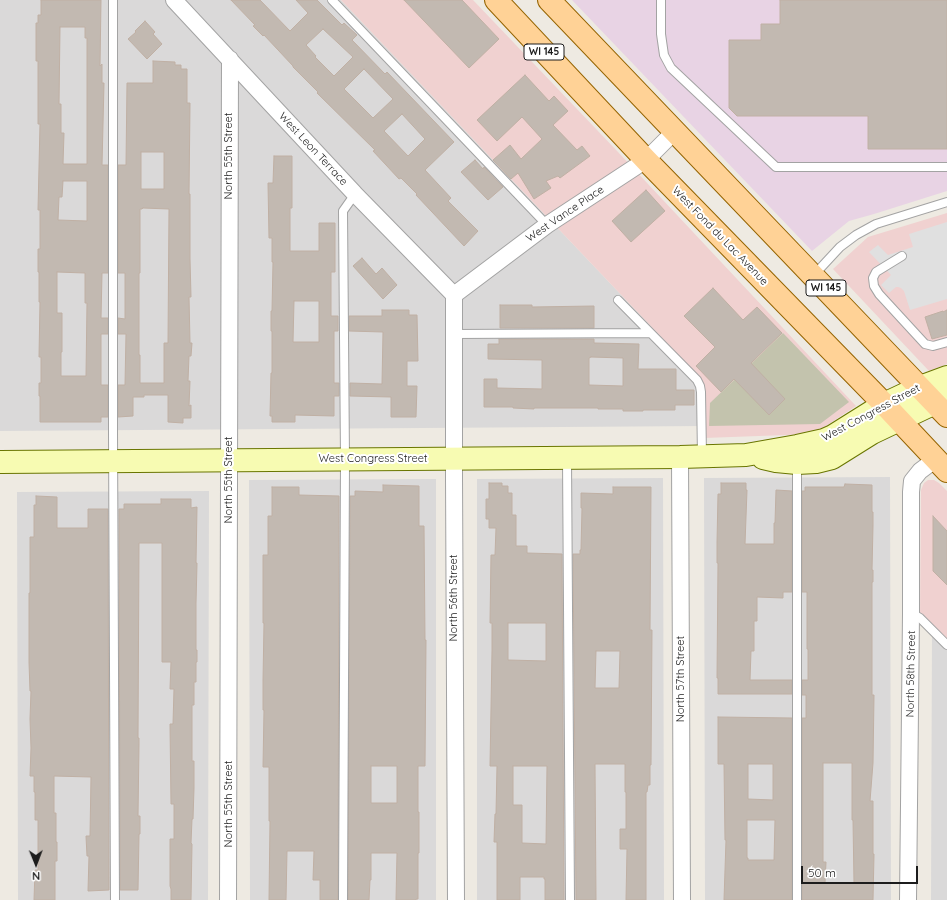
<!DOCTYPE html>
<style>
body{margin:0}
#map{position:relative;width:947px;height:900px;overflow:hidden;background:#eeeae2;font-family:Quicksand,sans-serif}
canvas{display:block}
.north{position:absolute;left:16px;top:844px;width:40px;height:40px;-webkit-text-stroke:3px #fff;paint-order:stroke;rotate:179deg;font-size:11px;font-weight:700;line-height:16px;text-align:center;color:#1c1c1c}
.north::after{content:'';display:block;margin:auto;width:14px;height:18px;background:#1c1c1c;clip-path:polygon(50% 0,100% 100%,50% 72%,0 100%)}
.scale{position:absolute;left:801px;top:866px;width:117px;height:18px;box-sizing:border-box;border:2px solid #1c1c1c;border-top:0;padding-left:5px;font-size:12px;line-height:14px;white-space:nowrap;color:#1c1c1c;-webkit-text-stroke:3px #fff;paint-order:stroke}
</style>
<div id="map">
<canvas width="947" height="900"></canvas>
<div class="north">N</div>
<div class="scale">50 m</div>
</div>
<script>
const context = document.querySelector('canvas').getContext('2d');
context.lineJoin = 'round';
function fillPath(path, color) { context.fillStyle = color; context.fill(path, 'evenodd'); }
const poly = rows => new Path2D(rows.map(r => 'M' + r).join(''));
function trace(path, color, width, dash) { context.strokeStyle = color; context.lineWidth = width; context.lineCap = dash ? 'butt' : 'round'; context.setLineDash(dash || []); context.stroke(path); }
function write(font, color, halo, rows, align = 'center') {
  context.font = font + ' Quicksand,sans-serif'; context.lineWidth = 4; context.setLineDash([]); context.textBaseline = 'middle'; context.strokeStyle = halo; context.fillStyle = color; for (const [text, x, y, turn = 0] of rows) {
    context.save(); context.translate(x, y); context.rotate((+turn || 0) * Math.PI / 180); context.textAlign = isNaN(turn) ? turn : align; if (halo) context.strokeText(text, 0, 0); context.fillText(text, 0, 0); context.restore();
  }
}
fillPath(poly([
 [0,0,341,0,703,381,703,426,0,431],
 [890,477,891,900,705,900,704,478],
 [663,478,664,900,477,900,477,479],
 [436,479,436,900,250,900,249,480],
 [209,491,208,900,18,900,17,492],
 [932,630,947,645,947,900,931,900]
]), '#dad9d9');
fillPath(poly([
 [341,0,473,0,618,152,856,406,814,434,704,438,703,381],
 [947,213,947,364,929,371,833,269,868,237],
 [928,480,934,480,939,483,947,491,947,645,920,618,921,490,924,483]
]), '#f0d1d0');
fillPath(poly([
 [572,0,947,0,947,191,874,214,849,221,812,251]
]), '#e8d3e4');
fillPath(poly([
 [783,333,849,402,820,424,709,426,710,403]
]), '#c3c3ad');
fillPath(poly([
 [947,222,947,299,910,310,904,291,901,288,898,287,896,287,889,293,881,285,891,275,869,252,878,245,888,255,913,247,909,234]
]), '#e0e0e0');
const building = poly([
 [41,0,101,0,100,66,102,64,102,83,104,83,102,165,108,165,108,273,102,273,101,318,108,318,108,334,101,334,101,385,108,385,108,417,101,417,101,422,40,422,40,396,39,396,39,383,41,383,41,357,39,357,40,302,39,302,39,272,38,272,38,249,40,249,40,210,38,210,40,124,38,124,38,61,36,61,36,23,38,23,38,15,41,15,41,0],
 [60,27,85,27,85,38,87,38,87,164,63,164,64,133,61,133,61,104,59,104,60,27],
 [63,181,87,181,87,221,58,220,59,197,62,197,63,181],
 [57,272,85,273,85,303,87,303,86,376,61,376,61,352,62,352,62,313,57,313,57,272],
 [231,0,260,0,290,31,308,13,296,0,317,0,342,25,344,23,357,35,352,40,385,74,387,72,454,142,425,170,451,198,448,201,478,231,464,246,416,195,417,194,401,178,399,179,373,151,375,150,317,93,318,92,293,67,293,66,264,35,263,36,253,26,255,25,231,0],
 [323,29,353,57,334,76,315,57,316,56,306,45,323,29],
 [364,69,393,99,373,118,344,89,364,69],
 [402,114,425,139,408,156,384,131,402,114],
 [404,0,462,0,499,39,469,68,404,0],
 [780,0,947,0,947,149,868,149,868,116,737,116,729,108,729,40,761,40,761,24,780,24,780,0],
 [145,21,155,32,153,34,162,44,147,59,128,39,136,32,135,31,145,21],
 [153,61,175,62,175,65,181,65,181,69,187,69,187,103,190,103,189,194,190,194,190,259,191,297,189,297,190,343,192,343,191,356,189,356,188,381,190,381,189,406,191,405,191,418,183,418,183,423,168,422,168,395,144,395,144,397,133,397,133,416,118,417,118,385,125,385,126,334,118,334,118,318,125,319,125,273,118,273,118,165,126,165,127,83,153,83,153,61],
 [141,152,164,152,164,189,141,189,141,152],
 [143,208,169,209,168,343,164,343,164,383,140,383,140,355,139,355,139,273,140,273,140,209,142,209,143,208],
 [525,75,549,101,554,96,568,111,553,125,577,150,582,146,590,156,560,178,558,176,546,181,551,188,534,199,518,173,511,179,493,160,510,145,521,159,542,139,522,117,497,141,477,120,525,75],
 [274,156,292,156,292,208,290,208,290,251,319,251,319,223,335,223,335,272,331,272,331,316,338,316,338,331,334,331,334,383,339,383,339,396,334,396,334,416,295,415,295,422,272,422,272,416,270,416,271,373,272,373,272,331,271,331,271,311,272,311,273,262,272,262,272,238,269,238,268,183,273,183,274,156],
 [294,301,319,301,319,342,293,342,294,301],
 [475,160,483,169,484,167,503,187,488,200,461,172,475,160],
 [646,190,665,211,631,242,612,221,646,190],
 [362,258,376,274,382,268,397,285,383,299,353,266,362,258],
 [713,288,743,320,757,307,782,333,751,363,785,399,769,415,734,379,721,392,696,366,715,347,684,316,713,288],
 [500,305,532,305,532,307,594,306,594,328,500,328,500,305],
 [382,310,409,310,409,315,417,315,418,361,407,361,407,386,417,386,416,417,391,417,391,397,350,396,350,383,382,384,383,332,349,331,349,316,382,316,382,310],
 [947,310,947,335,932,339,925,317,943,311,943,312,947,310],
 [499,339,594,339,594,343,639,344,638,369,676,369,676,390,694,390,694,405,675,405,675,410,643,410,643,411,623,411,623,409,598,409,598,408,534,408,534,409,513,408,513,407,484,407,484,379,497,379,497,388,542,389,542,360,488,359,488,344,499,344,499,339],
 [591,357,623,358,623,386,589,385,589,358,591,357],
 [489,483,502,483,502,486,508,486,508,493,512,493,512,515,516,515,516,546,527,546,527,553,562,554,564,900,545,900,545,879,544,879,544,877,520,877,520,900,497,900,497,842,494,842,495,814,496,814,497,766,490,766,492,651,492,623,490,623,491,555,495,555,496,528,489,528,489,519,486,519,486,499,489,499,489,483],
 [508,623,546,623,546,661,508,660,508,623],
 [513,766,547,766,546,844,522,843,522,805,513,805,513,766],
 [721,483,746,483,746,490,747,490,745,544,774,544,774,523,775,523,776,490,792,491,792,592,783,592,783,598,757,597,757,621,754,621,754,651,751,651,750,680,792,680,792,694,718,694,718,678,717,678,718,563,717,563,717,543,718,494,721,494,721,483],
 [845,484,872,485,872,512,873,512,873,525,872,570,873,570,873,582,872,582,872,695,874,695,873,763,870,801,873,801,873,854,874,854,873,900,802,900,802,718,806,718,806,695,802,695,802,680,808,680,808,649,807,649,807,592,802,592,802,491,805,491,805,487,844,487,845,484],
 [823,763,852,763,852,820,853,820,854,883,825,883,826,862,823,862,823,763],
 [383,485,419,486,419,526,424,526,425,640,426,640,425,766,418,766,418,812,419,812,419,853,418,853,418,899,416,899,416,900,396,900,397,853,371,853,371,880,370,880,369,900,348,900,350,496,355,496,355,491,383,492,383,485],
 [371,766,397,766,397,803,371,803,371,766],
 [272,487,299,487,299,495,339,496,338,900,320,900,320,880,313,880,314,851,287,851,286,900,269,900,270,821,269,821,269,767,263,767,264,710,263,710,263,681,264,623,263,623,263,555,268,555,268,516,272,516,272,487],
 [613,487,651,487,650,630,652,630,651,765,650,765,650,785,648,785,647,792,646,792,646,900,626,900,627,849,620,849,620,829,626,829,626,792,625,792,625,764,595,764,596,900,576,900,573,554,580,554,580,550,581,550,582,508,581,508,581,493,613,494,613,487],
 [596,651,620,651,619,688,595,688,596,651],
 [36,496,57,497,57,528,88,528,88,509,108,509,109,890,88,891,89,856,87,856,86,836,90,836,91,777,54,776,54,813,56,813,56,842,57,842,57,861,55,861,55,900,34,900,35,870,38,870,38,820,35,820,35,792,34,792,34,776,30,776,31,748,30,719,31,691,30,691,29,662,29,593,30,593,30,537,34,537,34,505,36,505,36,496],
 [161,499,191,499,191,508,197,507,196,563,197,563,196,603,196,650,197,650,197,662,196,662,196,682,194,682,194,705,192,705,192,761,194,761,194,788,193,819,192,819,191,843,192,844,191,900,171,900,171,889,170,886,170,839,174,839,174,804,171,804,170,724,173,724,174,689,170,689,171,662,162,662,162,543,139,543,138,738,139,738,139,744,138,816,140,816,140,834,139,834,138,890,120,890,119,509,124,509,124,504,161,504,161,499],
 [933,516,947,531,947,585,933,571,933,516],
 [718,717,792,718,792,900,724,900,726,840,725,840,724,764,718,764,718,717],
 [748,764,773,764,773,800,748,799,748,764],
 [747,820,775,820,774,860,748,860,748,858,747,858,747,820]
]);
fillPath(building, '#c2b9b1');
trace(building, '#c0b0a4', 1);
const lane = poly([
 [113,0,113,432,115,900],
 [332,0,547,225],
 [661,0,661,34,664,55,671,68,776,167,947,167],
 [902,256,876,272,873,278,874,286,879,294,925,344,933,346,947,342],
 [814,275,840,247,856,235,876,224,947,202],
 [618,300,697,380,700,386,701,392,702,456],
 [454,334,650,333],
 [567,459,570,900],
 [797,463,797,900],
 [911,614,915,615,920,618,947,645],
 [343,900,345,460,343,211,355,194]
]);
const street = poly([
 [174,0,355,194,454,295],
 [454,295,454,477,456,900],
 [454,295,547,225,646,160,675,131],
 [680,457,682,900],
 [228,900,230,59],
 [908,900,911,614,911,492,912,481,920,471,936,459]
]);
const secondary = poly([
 [763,458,776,461,797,463,816,462,832,458,872,433,935,403,947,399],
 [0,462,680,457,746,455,797,446,824,440,833,436,884,404,920,387,947,377]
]);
const primary = poly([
 [496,0,646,160,884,404,947,471],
 [549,0,947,416]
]);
trace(lane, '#a3a3a3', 10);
trace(street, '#a3a3a3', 18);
trace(secondary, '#697501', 24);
trace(primary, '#956400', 24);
trace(lane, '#fff', 8);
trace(street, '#fff', 16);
trace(secondary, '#f7fbb2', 22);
trace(primary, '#ffd296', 22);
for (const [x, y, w] of [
 [544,52,40],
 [826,288,40]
]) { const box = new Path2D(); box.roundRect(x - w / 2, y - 8, w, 16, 3); context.fillStyle = '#fff'; context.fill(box); trace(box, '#1c1c1c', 1); }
write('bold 10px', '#1c1c1c', null, [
 ["WI 145",544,52],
 ["WI 145",826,288]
]);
write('11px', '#1c1c1c', '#fff', [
 ["West Leon Terrace",313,149,47],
 ["North 55th Street",229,156,-90],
 ["West Vance Place",565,214,-34],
 ["West Fond du Lac Avenue",720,236,46],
 ["West Congress Street",871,413,-28],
 ["West Congress Street",373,459],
 ["North 55th Street",229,480,-90],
 ["North 56th Street",454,598,-90],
 ["North 58th Street",911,674,-89],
 ["North 57th Street",681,679,-90],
 ["North 55th Street",229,804,-90]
]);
</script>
